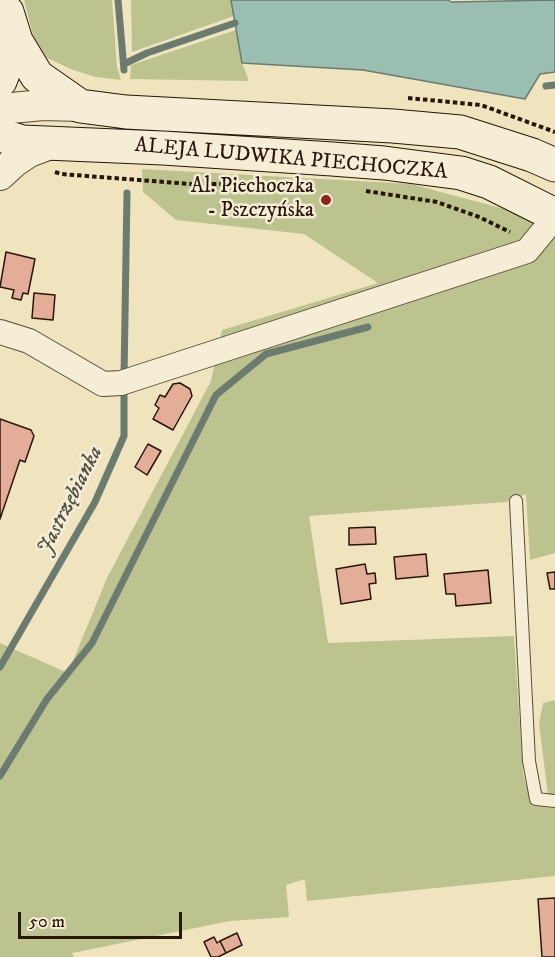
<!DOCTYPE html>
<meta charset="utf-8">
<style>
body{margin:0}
#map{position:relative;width:555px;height:957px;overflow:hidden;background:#efe4be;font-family:"IM FELL DW Pica",serif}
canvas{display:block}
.scale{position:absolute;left:18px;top:912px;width:164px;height:27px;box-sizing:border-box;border:3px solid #28160b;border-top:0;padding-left:8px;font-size:18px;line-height:21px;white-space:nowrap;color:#28160b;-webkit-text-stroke:4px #f5edd5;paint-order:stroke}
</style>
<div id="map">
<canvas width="555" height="957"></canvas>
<div class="scale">50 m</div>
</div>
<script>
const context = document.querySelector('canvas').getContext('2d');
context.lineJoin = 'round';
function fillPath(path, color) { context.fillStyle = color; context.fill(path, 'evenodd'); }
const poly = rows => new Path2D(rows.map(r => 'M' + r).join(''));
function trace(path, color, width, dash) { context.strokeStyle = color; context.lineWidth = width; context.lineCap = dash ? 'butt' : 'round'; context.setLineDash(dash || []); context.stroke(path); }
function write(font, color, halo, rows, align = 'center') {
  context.font = font + ' "IM FELL DW Pica",serif'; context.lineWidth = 5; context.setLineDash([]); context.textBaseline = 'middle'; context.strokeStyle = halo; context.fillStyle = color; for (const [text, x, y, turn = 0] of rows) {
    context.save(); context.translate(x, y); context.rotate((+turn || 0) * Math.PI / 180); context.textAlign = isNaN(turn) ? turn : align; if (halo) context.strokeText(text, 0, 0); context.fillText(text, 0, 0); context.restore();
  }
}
fillPath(poly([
 [24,0,112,0,117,67,121,80,96,77,73,70,47,58,35,43],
 [131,0,231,0,234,16,132,52],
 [236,30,242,63,249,81,130,79,131,65],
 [142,169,411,184,538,218,555,230,555,553,530,560,526,494,506,502,309,516,328,643,514,636,523,774,532,806,555,808,555,876,307,901,305,879,286,885,289,917,230,921,72,953,74,957,0,957,0,643,68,673,107,578,211,381,222,330,378,283,304,234,176,220,143,192],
 [555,700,555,795,548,795,539,724,543,703]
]), '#bcc38f');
const water = poly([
 [231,0,448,0,451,2,555,0,555,72,540,74,525,99,363,70,242,63,231,0]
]);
fillPath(water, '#9abfb2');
trace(water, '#6c7b6f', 1.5);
trace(poly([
 [118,0,124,70],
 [124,64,147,53,235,23],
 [546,86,555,85],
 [124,377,127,193],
 [0,667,95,502,124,436,124,388],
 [0,776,47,699,92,643,216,395,266,354,368,327]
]), '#6c7b6f', 7);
const building = poly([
 [6,252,35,259,28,294,23,293,21,300,12,298,14,290,0,287,6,252],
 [34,293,55,295,53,320,32,318,34,293],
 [180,383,190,389,192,396,173,430,153,419,159,408,155,405,160,395,165,397,173,384,180,383],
 [0,419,31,430,34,436,25,462,20,460,0,519,0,419],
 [148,444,161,451,147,475,135,467,148,444],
 [375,527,376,544,349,545,349,528,375,527],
 [426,554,428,576,396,579,394,557,426,554],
 [365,564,367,574,375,573,376,583,369,584,371,599,341,604,336,569,365,564],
 [488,570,491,603,456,606,455,594,446,594,444,574,488,570],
 [555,572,555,589,550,589,547,573,555,572],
 [555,898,555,957,542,957,538,899,555,898],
 [237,933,242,945,226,953,220,941,237,933],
 [214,937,217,943,220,941,226,953,218,957,211,957,204,942,214,937]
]);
fillPath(building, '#e3ad98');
trace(building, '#28160b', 1.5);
const service = poly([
 [516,501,529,761,536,799,555,801]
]);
const minor = poly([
 [0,332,29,341,103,384,121,383,527,251,555,217]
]);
const tertiary = poly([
 [0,109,43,105,80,106],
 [0,175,14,162,29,152,53,143]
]);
const secondary = poly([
 [7,12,16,41,37,76,80,106,126,112,393,126,460,132,532,155,555,165],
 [0,81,5,68,7,24],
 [0,135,22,142,163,148,332,159,384,163,461,173,489,182,555,215]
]);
trace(service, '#5a4a38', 14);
trace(minor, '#5a4a38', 26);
trace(tertiary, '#5a4a38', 32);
trace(secondary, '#28160b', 35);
trace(poly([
 [408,98,481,105,555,132],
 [55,172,61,174,191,184,266,184],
 [366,191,437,202,479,217,510,232]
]), '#28160b', 4, [4.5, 3]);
trace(service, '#f5edd5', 12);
trace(minor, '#f5edd5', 24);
trace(tertiary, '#f5edd5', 30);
trace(secondary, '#f5edd5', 33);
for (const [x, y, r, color] of [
 [326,200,6,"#8f2418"]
]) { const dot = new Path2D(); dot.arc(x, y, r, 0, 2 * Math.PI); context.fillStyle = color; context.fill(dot); trace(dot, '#f5edd5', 2); }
write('21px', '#28160b', '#f5edd5', [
 ["ALEJA LUDWIKA PIECHOCZKA",291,160,5]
]);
write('21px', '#28160b', '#f5edd5', [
 ["Al. Piechoczka",314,188],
 ["- Pszczyńska",314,212]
], 'right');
write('italic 22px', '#505145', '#f5edd5', [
 ["Jastrzębianka",71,501,-63]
]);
</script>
